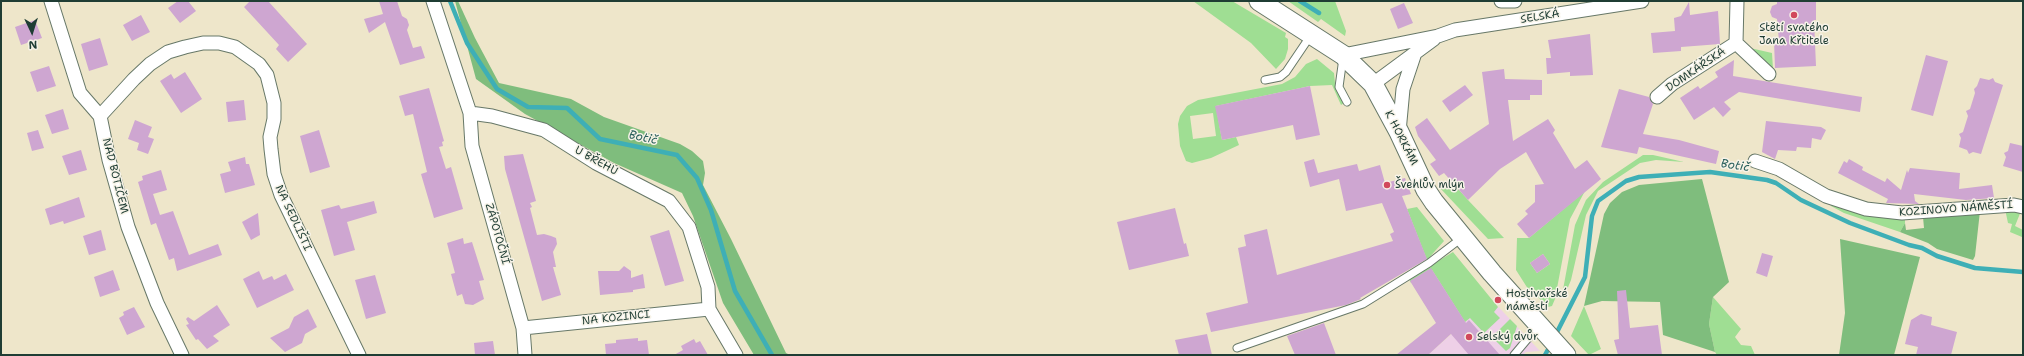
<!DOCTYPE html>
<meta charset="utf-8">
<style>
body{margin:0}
#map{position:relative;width:2024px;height:356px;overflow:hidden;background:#eee6ca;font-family:"Shantell Sans",sans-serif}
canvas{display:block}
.frame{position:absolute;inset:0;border:2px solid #1f3d34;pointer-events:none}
.north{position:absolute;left:12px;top:12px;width:40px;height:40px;-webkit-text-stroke:3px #f7f3e8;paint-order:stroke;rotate:176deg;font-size:11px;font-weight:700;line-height:16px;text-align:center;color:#1f3d34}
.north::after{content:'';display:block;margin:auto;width:14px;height:18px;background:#1f3d34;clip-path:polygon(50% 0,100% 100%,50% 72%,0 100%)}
</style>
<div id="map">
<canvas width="2024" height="356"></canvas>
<div class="frame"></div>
<div class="north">N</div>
</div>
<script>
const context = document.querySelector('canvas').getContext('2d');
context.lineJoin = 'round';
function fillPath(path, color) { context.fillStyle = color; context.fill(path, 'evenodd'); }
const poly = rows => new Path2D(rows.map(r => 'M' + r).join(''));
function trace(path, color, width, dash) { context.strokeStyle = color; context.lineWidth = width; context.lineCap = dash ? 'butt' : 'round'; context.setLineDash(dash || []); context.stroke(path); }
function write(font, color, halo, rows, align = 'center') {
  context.font = font + ' "Shantell Sans",sans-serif'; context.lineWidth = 3; context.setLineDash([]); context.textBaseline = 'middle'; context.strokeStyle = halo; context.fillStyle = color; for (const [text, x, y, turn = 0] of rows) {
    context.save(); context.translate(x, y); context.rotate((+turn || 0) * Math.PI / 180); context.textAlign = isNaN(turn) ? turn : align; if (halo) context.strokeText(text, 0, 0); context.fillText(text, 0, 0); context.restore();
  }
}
fillPath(poly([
 [1491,299,1540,351,1526,352,1523,355,1428,355]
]), '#eed0e7');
fillPath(poly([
 [1193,1,1232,1,1286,33,1285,37,1288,39,1288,49,1285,59,1276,69,1251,43],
 [1288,1,1335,1,1346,31,1345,36,1321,19,1318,22],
 [1750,48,1772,53,1773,69],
 [1317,59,1334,73,1335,83,1344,103,1341,105,1332,85,1310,86,1216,106,1222,140,1236,137,1239,145,1211,158,1192,163,1186,161,1180,146,1178,124,1180,116,1187,106,1198,100,1282,84,1295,77,1306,64],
 [1213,113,1216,136,1193,139,1190,116],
 [1643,155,1653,155,1684,162,1656,160,1640,163,1598,191,1586,215,1571,280,1564,297,1562,295,1575,225,1586,200,1603,182],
 [1452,182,1468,200,1504,238,1488,239,1440,188],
 [1585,191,1570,219,1555,299,1552,306,1544,308,1545,304,1532,291,1530,292,1516,270,1517,238,1529,238],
 [1543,254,1550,264,1537,273,1530,263],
 [1828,201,1867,216,1905,219,1905,223,1900,232,1844,213,1831,206],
 [1417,207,1444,241,1427,260,1407,209],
 [2005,209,2021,211,2015,226,2023,230,2022,237,2010,232,2012,224,2008,223],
 [1453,252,1498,307,1494,312,1500,318,1484,333,1470,318,1465,322,1432,270,1411,283,1409,279],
 [1713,297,1741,329,1735,337,1741,345,1751,346,1755,355,1717,355,1715,352,1709,324],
 [1584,306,1601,349,1589,355,1571,336],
 [1510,319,1517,326,1510,348,1506,351,1492,337]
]), '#9fde93');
fillPath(poly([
 [455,1,458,1,475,38,499,83,571,99,604,117,680,144,692,151,703,161,705,173,703,185,731,239,786,353,790,355,754,355,723,303,693,216,682,193,614,163,525,114,476,79],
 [1702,179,1729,282,1713,297,1709,324,1715,352,1663,335,1660,302,1602,301,1584,306,1604,214,1610,203,1622,192,1639,185],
 [1980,211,1975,256,1973,260,1937,249,1928,243,1900,232,1905,223,1906,230,1924,228,1923,217],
 [1840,239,1920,257,1894,355,1839,355,1845,313]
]), '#7fbd7d');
trace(poly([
 [450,1,467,43,497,89,528,107,567,108,600,139,677,155,697,178,711,210,735,291,772,355],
 [1300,1,1319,13],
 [1555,336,1585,277,1592,216,1598,201,1626,181,1639,177,1710,172,1767,180,1776,183,1801,200,1850,223,1909,245,1922,248,1937,256,1975,268,2023,272],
 [1545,355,1551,344]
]), '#3eafb6', 4.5);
fillPath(poly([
 [178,1,188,1,196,11,180,23,168,8],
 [250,1,268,1,307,44,288,62,276,49,279,45,244,7],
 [379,1,397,1,402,16,407,19,409,25,407,30,413,48,421,46,425,58,400,65,385,22,369,33,364,19,383,14],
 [1777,1,1816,1,1816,20,1814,20,1816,66,1775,68,1774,41,1779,41,1777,19,1772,17,1770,12,1772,6,1777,4],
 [1689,2,1690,15,1718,11,1720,44,1681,47,1681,51,1653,53,1651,33,1675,31,1674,18,1681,16],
 [1404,3,1413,23,1398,29,1390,9],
 [141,15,150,32,132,41,123,25],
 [35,20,42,38,21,45,15,27],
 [1590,34,1593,75,1570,76,1570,72,1547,74,1546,58,1551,58,1548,40],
 [100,38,108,65,89,71,81,44],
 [1926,55,1948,61,1933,116,1911,110],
 [1734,60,1733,76,1862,97,1860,112,1739,92,1724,102,1731,109,1723,117,1714,107,1694,120,1680,98,1698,86,1700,89,1718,77,1715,72],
 [49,66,56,86,37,92,30,72],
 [1504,69,1505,79,1542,80,1542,95,1530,95,1530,100,1508,100,1513,141,1548,119,1555,130,1553,133,1575,169,1587,160,1601,179,1529,238,1517,224,1528,214,1525,211,1535,202,1535,185,1544,184,1526,152,1500,169,1468,200,1444,173,1439,176,1430,164,1436,160,1418,136,1415,127,1427,118,1450,150,1489,124,1482,72],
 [185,72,202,99,181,113,160,81,171,74,174,79],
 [1980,78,1989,80,1993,78,1995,82,2003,85,1981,154,1973,152,1969,154,1967,150,1959,147,1961,138,1959,134,1963,132,1968,116,1966,111,1970,109,1975,93,1974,89,1977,86],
 [1465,85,1473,95,1450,112,1442,101],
 [1310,86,1320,135,1296,140,1293,125,1222,140,1215,106],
 [429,88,444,141,442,142,443,146,439,147,446,169,451,167,463,209,434,218,421,174,427,172,413,114,405,116,399,96],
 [1619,89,1649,97,1653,104,1643,134,1679,140,1719,151,1716,164,1639,147,1637,154,1601,147],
 [244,100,246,120,228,122,226,102],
 [63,109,69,129,52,134,45,115],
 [135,120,152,127,148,137,154,139,148,154,137,150,139,143,128,139],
 [1766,121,1821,127,1826,130,1821,140,1812,138,1811,148,1797,147,1796,151,1778,150,1775,159,1762,152],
 [38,130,44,148,32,151,27,133],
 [319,130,330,167,310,173,300,136],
 [2010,143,2023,146,2023,172,2003,166,2006,157,2004,153,2008,151],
 [81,150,87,170,69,175,62,156],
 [523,154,536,201,530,203,532,207,530,208,537,235,544,234,551,236,556,238,557,244,553,252,556,267,553,267,561,295,542,301,505,169,504,156],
 [245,157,246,164,249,164,255,185,225,193,220,174,231,171,228,162],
 [1314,159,1318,173,1357,164,1359,171,1380,165,1385,183,1405,178,1411,194,1402,196,1427,259,1360,298,1361,299,1346,305,1211,332,1206,313,1248,303,1238,248,1246,246,1244,235,1267,229,1277,275,1393,241,1390,234,1394,232,1382,203,1346,211,1339,179,1310,187,1304,162],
 [1849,159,1863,167,1862,170,1885,182,1887,178,1901,190,1907,170,1908,173,1910,168,1960,173,1959,189,1992,185,1994,198,1966,200,1914,194,1915,201,1919,204,1886,203,1888,199,1838,173,1844,161,1847,163],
 [161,170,167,190,153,194,160,215,173,211,189,255,218,244,222,255,177,271,174,258,169,260,156,223,151,225,138,182,143,180,142,176],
 [79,197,85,217,64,224,63,221,50,225,45,209],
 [374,201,377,213,347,222,355,250,334,256,321,210,339,205,341,209],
 [1175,208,1184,244,1186,243,1189,256,1129,270,1117,222],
 [258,213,260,235,251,240,242,222],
 [101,230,106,250,89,255,83,236],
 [669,230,684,281,665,286,650,236],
 [463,238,464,244,472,242,484,280,479,281,484,299,473,305,465,304,462,294,457,296,451,274,455,273,447,243],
 [1762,253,1773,256,1767,277,1756,273],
 [1543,254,1550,264,1537,273,1530,263],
 [624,266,631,271,631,278,643,274,645,288,633,290,633,292,600,295,598,271,619,271],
 [1431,268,1466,323,1469,320,1500,355,1469,355,1451,334,1428,355,1396,355,1436,323,1410,281],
 [113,270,120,290,100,297,94,277],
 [259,271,263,280,272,276,274,280,286,274,294,290,257,308,243,279],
 [375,275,386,313,366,319,355,280],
 [1626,290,1630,328,1658,325,1662,355,1618,355,1614,340,1619,339,1617,291],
 [217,305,230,325,213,336,219,341,207,349,198,339,196,340,186,325,189,324,186,319,188,317,194,321],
 [134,307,145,327,127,335,119,318,124,315,123,312],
 [308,309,317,327,305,334,302,343,285,352,270,338,289,328,294,317],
 [1921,314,1932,317,1931,325,1957,332,1951,355,1916,355,1918,347,1905,344,1911,320],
 [1324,323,1336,355,1295,355,1287,336],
 [1207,334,1212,355,1179,355,1175,340],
 [638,338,638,341,647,340,649,355,606,355,605,344,616,343,616,340],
 [694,339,696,343,700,341,708,355,674,355,683,350,681,346],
 [493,341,495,355,475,355,474,343]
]), '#cea6d1');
const service = poly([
 [1343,58,1339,87,1347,102],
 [1265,80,1280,77,1286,72,1311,35],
 [1237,348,1363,304,1429,263,1463,237],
 [1514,355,1530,336]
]);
const minor = poly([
 [51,1,80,93,100,116,109,160,128,227,157,303,182,355],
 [433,1,470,113,472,146,523,328,525,355],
 [1501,1,1515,1],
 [1736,43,1769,74],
 [1343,55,1438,36,1455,30,1642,1],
 [1373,84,1434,39],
 [1657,97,1672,84,1736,43,1737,1],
 [470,113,492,116,544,130,596,163,669,201,689,227,708,287,709,309,736,355],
 [100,116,134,79,150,64,168,52,185,47,203,43,219,43,235,47,259,64,267,75,274,103,274,119,270,137,271,149,274,174,281,195,359,355],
 [1399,132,1403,89,1415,53],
 [1755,161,1779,169,1826,196,1866,209,1902,213,2014,205,2023,207],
 [523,328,709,309]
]);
const secondary = poly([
 [1259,1,1343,55,1373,84,1399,132,1426,190,1434,202,1492,273,1566,355]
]);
trace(service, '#677868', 9);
trace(minor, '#677868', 15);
trace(secondary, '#677868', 21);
trace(service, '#fff', 7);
trace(minor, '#fff', 13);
trace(secondary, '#fff', 19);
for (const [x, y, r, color] of [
 [1794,15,4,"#d1495b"],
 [1387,185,4,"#d1495b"],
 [1498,300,4,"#d1495b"],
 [1469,337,4,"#d1495b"]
]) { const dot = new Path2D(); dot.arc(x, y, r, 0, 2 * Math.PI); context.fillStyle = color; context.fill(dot); trace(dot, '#f7f3e8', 1.5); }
write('11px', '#1f3d34', '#f7f3e8', [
 ["SELSKÁ",1540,17,-9],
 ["DOMKÁŘSKÁ",1696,70,-34],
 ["K HORKÁM",1401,138,63],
 ["U BŘEHU",596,161,29],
 ["NAD BOTIČEM",115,176,76],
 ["KOZINOVO NÁMĚSTÍ",1956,209,-4],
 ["NA SEDLIŠTI",293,218,65],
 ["ZÁPOTOČNÍ",497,234,74],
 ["NA KOZINCI",616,318,-6]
]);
write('11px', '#1f3d34', '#f7f3e8', [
 ["Stětí svatého",1794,28,"center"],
 ["Jana Křtitele",1794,41,"center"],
 ["Švehlův mlýn",1395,185],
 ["Hostivařské",1506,294],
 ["náměstí",1506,307],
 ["Selský dvůr",1477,337]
], 'left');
write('italic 12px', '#285f5b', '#f7f3e8', [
 ["Botič",643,138,12],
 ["Botič",1735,166,8]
]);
</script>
